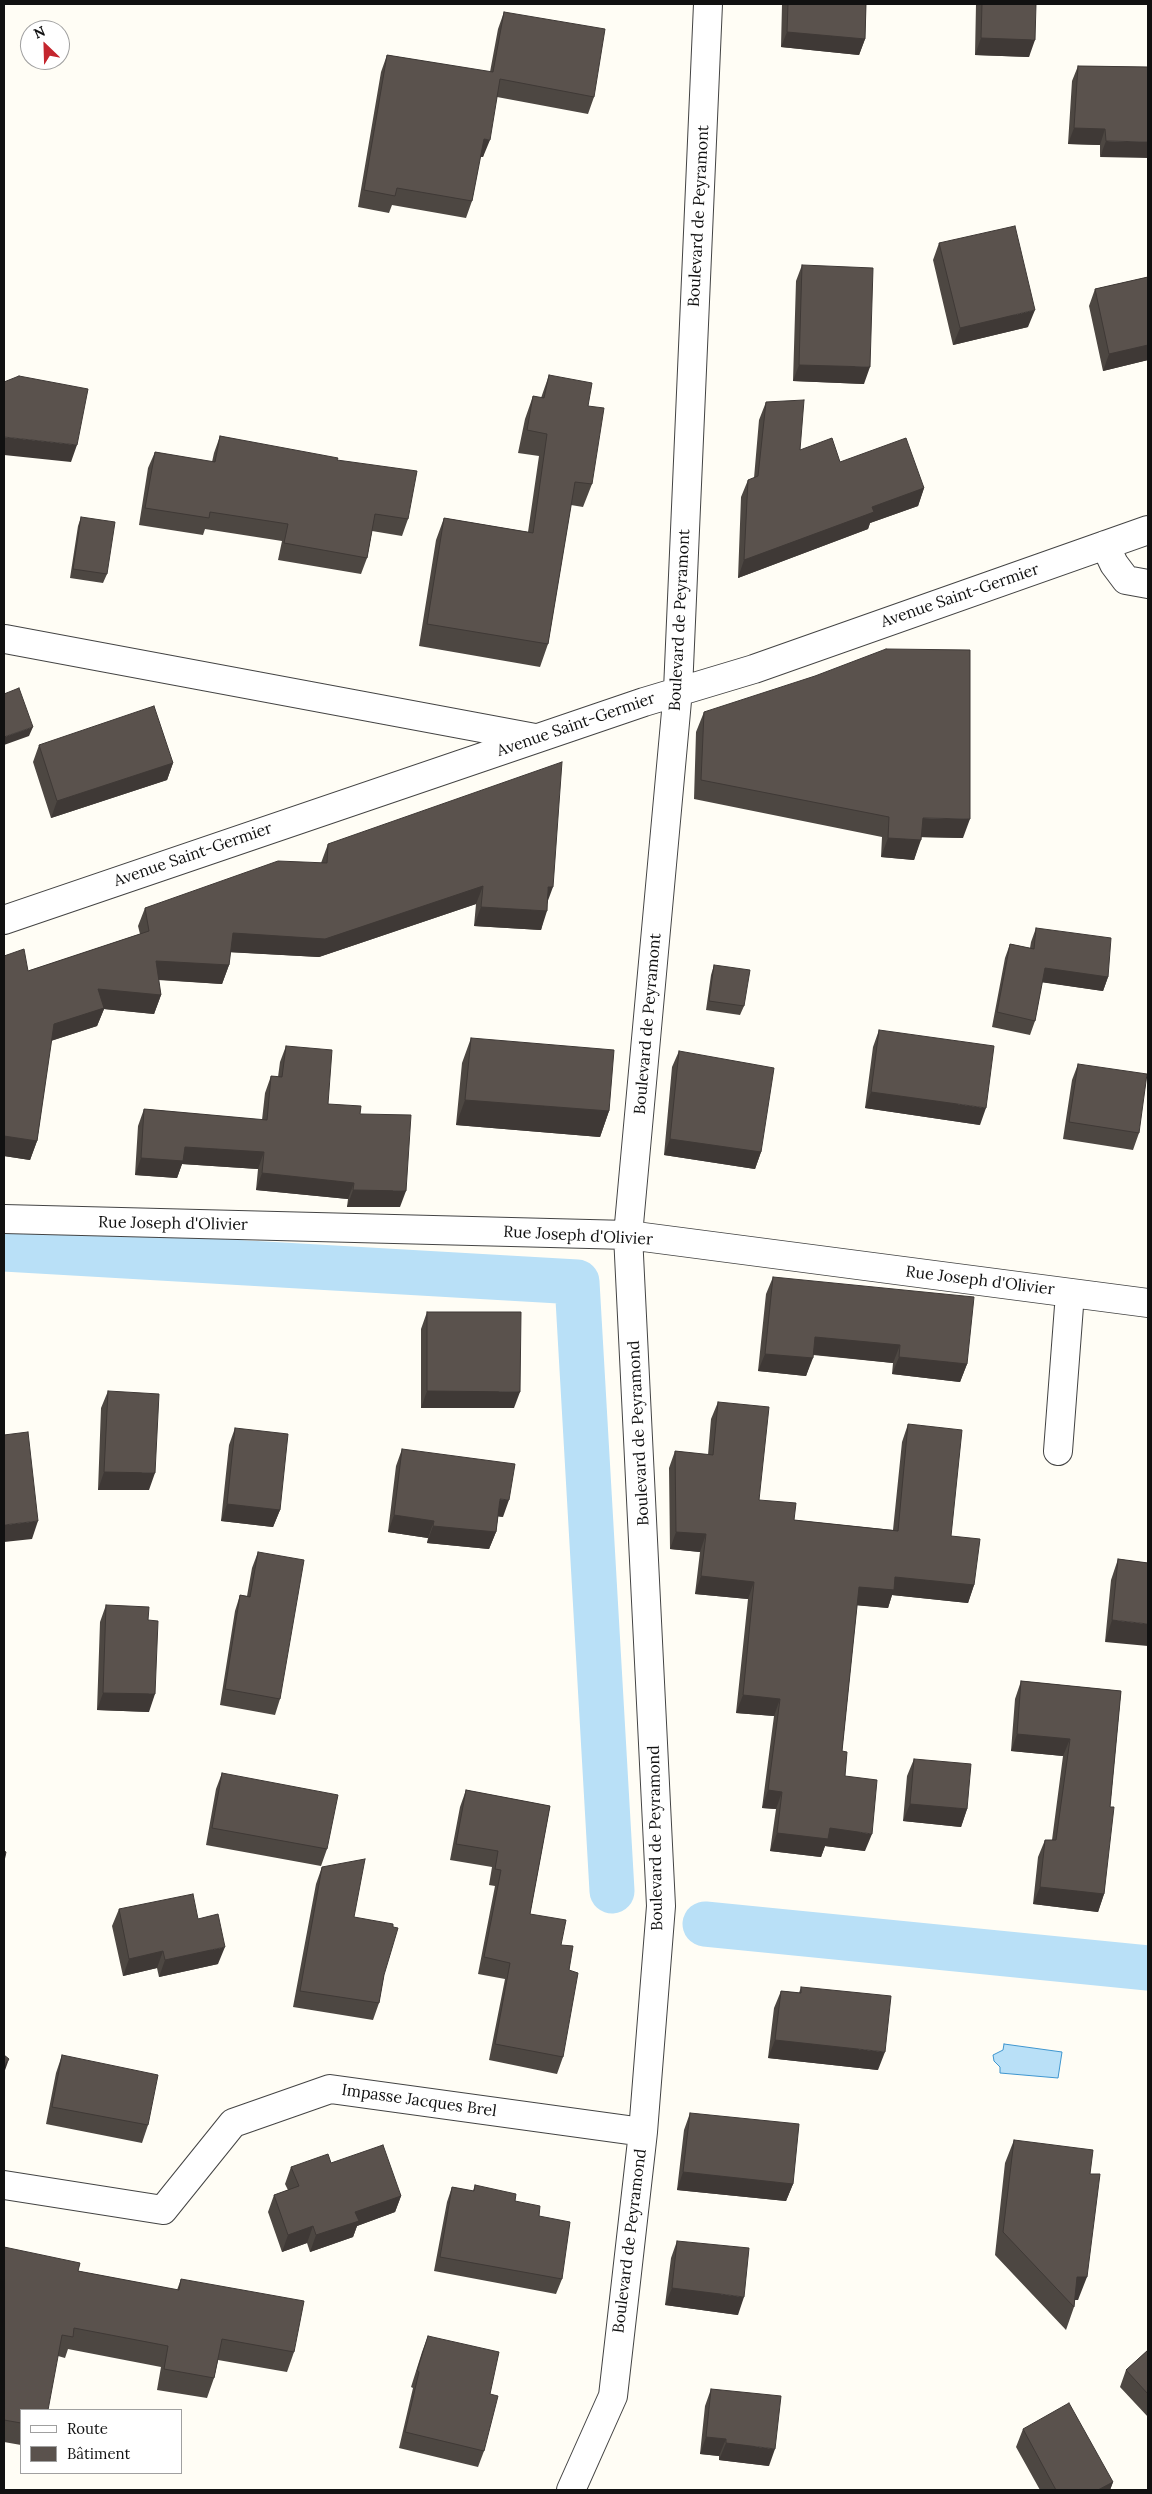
<!DOCTYPE html>
<meta charset="utf-8">
<style>
body{margin:0}
#map{position:relative;width:1152px;height:2494px;overflow:hidden;background:#fffdf5;font-family:Lora,serif}
canvas{display:block}
.frame{position:absolute;inset:0;border:5px solid #111;pointer-events:none}
.legend{position:absolute;left:20px;top:2409px;width:162px;height:65px;box-sizing:border-box;background:#fff;border:1px solid #a0a0a0;margin:0;padding:6px 9px;list-style:none;font-size:15px;color:#111}
.legend li{display:flex;align-items:center;gap:10px;height:25px}
.legend b{width:25px;border:1px solid #a0a0a0}
.north{position:absolute;left:20px;top:20px;width:50px;height:50px;box-sizing:border-box;background:#fff;border:1px solid #a0a0a0;border-radius:50%;rotate:336deg;font-size:14px;font-weight:700;line-height:20px;text-align:center;color:#111}
.north::after{content:'';display:block;margin:auto;width:18px;height:22px;background:#c4262e;clip-path:polygon(50% 0,100% 100%,50% 72%,0 100%)}
</style>
<div id="map">
<canvas width="1152" height="2494"></canvas>
<div class="frame"></div>
<ul class="legend">
<li><b style="height:6px;background:#fff"></b>Route</li>
<li><b style="height:14px;background:#5a524d"></b>Bâtiment</li>
</ul>
<div class="north">N</div>
</div>
<script>
const context = document.querySelector('canvas').getContext('2d');
context.lineJoin = 'round';
function fillPath(path, color) { context.fillStyle = color; context.fill(path, 'evenodd'); }
const poly = rows => new Path2D(rows.map(r => 'M' + r).join(''));
function trace(path, color, width, dash) { context.strokeStyle = color; context.lineWidth = width; context.lineCap = dash ? 'butt' : 'round'; context.setLineDash(dash || []); context.stroke(path); }
function write(font, color, halo, rows, align = 'center') {
  context.font = font + ' Lora,serif'; context.lineWidth = 5; context.setLineDash([]); context.textBaseline = 'middle'; context.strokeStyle = halo; context.fillStyle = color; for (const [text, x, y, turn = 0] of rows) {
    context.save(); context.translate(x, y); context.rotate((+turn || 0) * Math.PI / 180); context.textAlign = isNaN(turn) ? turn : align; if (halo) context.strokeText(text, 0, 0); context.fillText(text, 0, 0); context.restore();
  }
}
const water = poly([
 [1004,2044,1062,2052,1058,2078,1000,2073,1000,2067,994,2061,993,2055,1003,2050,1004,2044]
]);
fillPath(water, '#b9e0f7');
trace(water, '#3f96cf', 1);
trace(poly([
 [4,1249,577,1282,612,1891],
 [705,1924,1148,1968]
]), '#b9e0f7', 45);
const minor = poly([
 [1105,545,1114,564,1126,580,1148,584],
 [5,639,535,738],
 [4,920,644,702,754,669,1148,530],
 [4,1219,628,1235,1148,1303],
 [1058,1451,1070,1293],
 [4,2185,163,2210,233,2123,330,2089,643,2132],
 [571,2490,613,2396,643,2132,661,1906,628,1235,678,690,708,4]
]);
trace(minor, '#444', 30);
trace(minor, '#fff', 28);
fillPath(poly([
 [782,4,866,4,865,39,859,55,781,47],
 [976,4,1036,4,1029,57,975,55],
 [504,12,594,97,588,114,497,97,483,157,480,157,472,201,466,218,392,205,389,213,358,207,381,72,387,55,490,72,498,29],
 [1078,66,1148,67,1100,157,1100,145,1068,144,1072,81],
 [939,243,1028,327,953,345,933,260],
 [802,265,864,384,793,381,796,281],
 [1148,277,1148,360,1103,371,1089,306,1095,289],
 [549,375,588,406,592,484,583,507,571,505,548,644,540,667,419,646,436,540,444,518,528,532,539,456,518,453,525,419,533,396,541,398],
 [766,402,800,450,924,488,918,506,870,523,868,529,738,578,741,497,748,480,754,478,759,420],
 [220,436,337,460,408,519,402,536,372,531,367,558,361,574,278,560,282,541,205,529,203,535,139,525,148,468,155,452,212,462,214,453],
 [81,517,107,574,103,583,70,578,78,526],
 [704,712,963,838,921,837,914,860,881,857,882,837,694,799,696,732],
 [39,745,173,763,167,780,51,818,33,762],
 [328,844,548,900,541,930,474,926,476,904,319,957,230,952,229,965,222,984,158,980,161,995,154,1014,104,1009,97,1026,51,1041,37,1141,30,1160,4,1156,4,956,28,971,140,934,138,926,145,908,321,863],
 [1036,928,1108,977,1103,991,1042,982,1035,1021,1030,1035,992,1027,1005,958,1010,944,1030,948,1031,942],
 [714,965,744,1006,740,1015,706,1010,711,975],
 [879,1030,980,1125,865,1108,873,1047],
 [471,1038,609,1111,600,1137,456,1125,462,1063],
 [286,1046,328,1104,360,1114,400,1207,347,1207,348,1199,256,1190,258,1169,182,1164,177,1178,135,1175,138,1126,144,1109,262,1120,265,1093,271,1076,278,1077,280,1062],
 [679,1051,761,1152,755,1169,664,1155,672,1067],
 [1078,1064,1139,1133,1133,1150,1063,1139,1072,1080],
 [773,1277,967,1364,960,1382,892,1374,893,1363,813,1355,806,1376,758,1371,766,1294],
 [427,1312,514,1408,421,1408,421,1329],
 [108,1391,149,1490,98,1490,101,1408],
 [718,1402,759,1500,794,1520,893,1530,902,1442,908,1424,951,1536,974,1585,968,1603,892,1595,888,1608,857,1605,842,1751,845,1776,865,1851,825,1846,821,1857,770,1851,776,1809,762,1808,774,1716,736,1713,748,1599,695,1594,700,1552,670,1549,669,1468,675,1451,708,1455,711,1419],
 [235,1428,280,1510,273,1527,221,1521,229,1445],
 [402,1449,503,1517,498,1516,496,1532,489,1549,427,1543,428,1538,388,1532,396,1466],
 [258,1552,280,1699,275,1715,220,1705,235,1611,240,1595,247,1596,252,1568],
 [1118,1559,1148,1563,1105,1642,1111,1580],
 [106,1605,148,1620,149,1712,97,1710,100,1622],
 [1021,1681,1121,1691,1110,1807,1104,1894,1098,1912,1033,1904,1038,1857,1045,1840,1052,1840,1063,1756,1011,1751,1015,1699],
 [914,1759,967,1809,961,1827,903,1821,907,1776],
 [222,1773,327,1849,321,1866,206,1845,216,1789],
 [466,1790,550,1806,530,1914,561,1945,569,1970,563,2057,557,2074,489,2060,505,1979,478,1974,495,1886,489,1885,492,1867,450,1860,460,1807],
 [322,1867,354,1917,384,1975,379,2003,373,2020,293,2007,316,1884],
 [119,1909,198,1919,218,1964,159,1977,157,1968,123,1976,112,1926],
 [801,1987,878,2070,768,2058,774,2008,781,1991,799,1993],
 [62,2055,148,2125,142,2143,46,2124,56,2073],
 [690,2113,793,2184,786,2201,677,2190,684,2130],
 [1014,2140,1090,2174,1078,2300,1075,2300,1074,2307,1066,2330,995,2255,1005,2163],
 [331,2163,401,2196,395,2212,357,2226,353,2237,310,2252,307,2243,282,2252,268,2212,274,2195,288,2190,285,2184,291,2167],
 [475,2185,515,2201,539,2216,562,2279,556,2294,434,2271,447,2202,452,2187,473,2191],
 [677,2241,738,2315,665,2305,671,2258],
 [4,2247,78,2271,177,2290,181,2279,294,2352,287,2372,218,2360,214,2378,207,2398,157,2390,161,2367,68,2349,65,2358,58,2356,21,2410,21,2445,4,2442],
 [428,2336,490,2394,484,2451,478,2467,399,2448,413,2388,411,2387,422,2352],
 [1148,2350,1148,2417,1120,2387,1126,2370],
 [711,2389,769,2466,719,2460,719,2456,700,2454,705,2406],
 [1023,2429,1113,2482,1110,2490,1040,2490,1016,2447]
]), '#4d4742');
fillPath(poly([
 [787,32,865,39,859,55,781,47],
 [981,38,1035,40,1029,57,975,55],
 [1074,128,1105,129,1100,145,1068,144],
 [484,139,490,140,483,157,477,156],
 [1106,141,1148,142,1148,158,1100,157],
 [1035,310,1028,327,953,345,960,328],
 [1148,345,1148,360,1103,371,1109,354],
 [799,365,870,367,864,384,793,381],
 [4,437,77,445,71,462,4,455],
 [924,488,918,506,870,523,868,529,738,578,744,560,872,507],
 [33,727,29,736,4,745,4,737],
 [173,763,167,780,51,818,57,801],
 [923,818,970,819,963,838,915,837],
 [888,838,921,840,914,860,881,857],
 [483,886,476,904,319,957,226,952,233,933],
 [548,887,553,887,546,906],
 [481,907,547,911,541,930,474,926],
 [156,961,229,965,222,984,149,979],
 [1045,968,1108,977,1103,991,1040,982],
 [98,989,161,995,154,1014,104,1009,97,1026,47,1042,54,1024],
 [871,1092,986,1108,980,1125,865,1108],
 [465,1100,609,1111,600,1137,456,1125],
 [4,1136,37,1141,30,1160,4,1156],
 [670,1139,761,1152,755,1169,664,1155],
 [185,1147,264,1152,258,1169,182,1164,177,1178,135,1175,141,1158],
 [262,1173,354,1183,348,1199,256,1190],
 [353,1190,406,1191,400,1207,347,1207],
 [815,1337,900,1345,893,1363,809,1354],
 [765,1354,813,1358,806,1376,758,1371],
 [899,1357,967,1364,960,1382,892,1374],
 [427,1391,520,1392,514,1408,421,1408],
 [104,1472,155,1473,149,1490,98,1490],
 [500,1499,509,1500,503,1517,494,1516],
 [227,1504,280,1510,273,1527,221,1521],
 [394,1515,434,1521,428,1538,388,1532],
 [38,1521,32,1539,4,1542,4,1525],
 [433,1526,496,1532,489,1549,427,1543],
 [676,1532,706,1534,700,1552,670,1549],
 [701,1576,754,1582,748,1599,695,1594],
 [895,1577,974,1585,968,1603,892,1595,888,1608,853,1605,859,1587],
 [1112,1620,1148,1624,1148,1646,1105,1642],
 [103,1693,155,1694,149,1712,97,1710],
 [743,1695,780,1699,774,1716,736,1713],
 [1017,1734,1070,1739,1063,1756,1011,1751],
 [768,1790,782,1792,776,1809,762,1808],
 [910,1804,967,1809,961,1827,903,1821],
 [830,1828,872,1834,865,1851,825,1846,821,1857,770,1851,777,1833],
 [1040,1887,1104,1894,1098,1912,1033,1904],
 [225,1947,218,1964,159,1977,165,1960],
 [163,1951,157,1968,123,1976,129,1959],
 [775,2040,885,2052,878,2070,768,2058],
 [9,2059,4,2073,4,2066],
 [683,2172,793,2184,786,2201,677,2190],
 [401,2196,395,2212,357,2226,353,2237,310,2252,316,2235,355,2212],
 [313,2226,307,2243,282,2252,288,2235],
 [1077,2277,1087,2277,1078,2300,1069,2300],
 [672,2288,744,2297,738,2315,665,2305],
 [706,2437,726,2439,719,2456,700,2454],
 [726,2443,775,2449,769,2466,719,2460],
 [1113,2482,1110,2490,1098,2490]
]), '#3f3936');
const building = poly([
 [788,4,866,4,865,39,787,32,788,4],
 [982,4,1036,4,1035,40,981,38,982,4],
 [504,12,605,29,594,97,500,79,490,140,484,139,472,201,397,188,395,196,364,190,387,55,493,72,504,12],
 [1078,66,1148,67,1148,142,1106,141,1105,129,1074,128,1078,66],
 [1015,226,1035,310,960,328,939,243,1015,226],
 [802,265,873,268,870,367,799,365,802,265],
 [1148,277,1148,345,1109,354,1095,289,1148,277],
 [549,375,592,383,588,406,604,408,592,484,575,482,548,644,427,624,444,518,533,533,547,434,527,430,533,396,544,398,549,375],
 [19,376,88,389,77,445,4,437,4,382,19,376],
 [804,400,800,450,832,438,840,462,906,438,924,488,872,507,874,512,744,560,748,480,758,476,766,402,804,400],
 [220,436,338,458,337,460,417,471,408,519,375,514,367,558,284,543,288,524,210,512,209,518,145,508,155,452,215,462,220,436],
 [81,517,115,522,107,574,73,569,81,517],
 [886,649,970,650,970,819,923,818,921,840,888,838,889,817,701,780,704,712,815,676,886,649],
 [19,688,33,727,4,737,4,694,19,688],
 [154,706,173,763,57,801,39,745,154,706],
 [562,762,553,887,548,887,547,911,481,907,483,886,325,939,233,933,229,965,156,961,161,995,98,989,104,1008,54,1024,37,1141,4,1136,4,956,24,949,28,971,149,931,145,908,278,861,327,863,328,844,562,762],
 [1036,928,1111,938,1108,977,1045,968,1035,1021,997,1012,1010,944,1034,949,1036,928],
 [714,965,750,970,744,1006,709,1001,714,965],
 [879,1030,994,1046,986,1108,871,1092,879,1030],
 [471,1038,614,1050,609,1111,465,1100,471,1038],
 [286,1046,332,1050,328,1104,361,1106,360,1114,411,1115,406,1191,353,1190,354,1183,262,1173,264,1152,185,1147,183,1161,141,1158,144,1109,267,1120,271,1076,282,1077,286,1046],
 [679,1051,774,1068,761,1152,670,1139,679,1051],
 [1078,1064,1147,1074,1139,1133,1069,1122,1078,1064],
 [773,1277,974,1297,967,1364,899,1357,900,1345,815,1337,813,1358,765,1354,773,1277],
 [427,1312,521,1312,520,1392,427,1391,427,1312],
 [108,1391,159,1394,155,1473,104,1472,108,1391],
 [718,1402,769,1407,759,1500,796,1503,794,1520,898,1531,908,1424,962,1430,951,1536,980,1539,974,1585,895,1577,894,1590,859,1587,842,1751,847,1752,845,1776,877,1780,872,1834,830,1828,828,1839,777,1833,782,1792,768,1790,780,1699,743,1695,754,1582,701,1576,706,1534,676,1532,675,1451,713,1455,718,1402],
 [235,1428,288,1434,280,1510,227,1504,235,1428],
 [28,1432,38,1521,4,1525,4,1435,28,1432],
 [402,1449,515,1464,509,1500,500,1499,496,1532,433,1526,434,1521,394,1515,402,1449],
 [258,1552,304,1560,280,1699,225,1689,240,1595,250,1597,258,1552],
 [1118,1559,1148,1563,1148,1624,1112,1620,1118,1559],
 [106,1605,149,1607,148,1620,158,1621,155,1694,103,1693,106,1605],
 [1021,1681,1121,1691,1110,1807,1114,1807,1104,1894,1040,1887,1045,1840,1056,1840,1070,1739,1017,1734,1021,1681],
 [914,1759,971,1764,967,1809,910,1804,914,1759],
 [222,1773,338,1795,327,1849,212,1828,222,1773],
 [466,1790,550,1806,530,1914,566,1920,561,1945,573,1946,569,1970,578,1973,563,2057,495,2044,510,1963,484,1957,501,1870,495,1869,498,1851,456,1844,466,1790],
 [4,1851,6,1852,4,1861,4,1851],
 [365,1859,354,1917,393,1924,393,1927,398,1928,384,1975,379,2003,300,1991,322,1867,365,1859],
 [193,1894,198,1919,218,1914,225,1947,165,1960,163,1951,129,1959,119,1909,193,1894],
 [801,1987,891,1996,885,2052,775,2040,781,1991,801,1993,801,1987],
 [4,2055,9,2059,4,2066,4,2055],
 [62,2055,158,2075,148,2125,52,2107,62,2055],
 [690,2113,799,2124,793,2184,683,2172,690,2113],
 [1014,2140,1093,2150,1090,2174,1100,2174,1087,2277,1077,2277,1074,2307,1003,2232,1014,2140],
 [383,2145,401,2196,355,2212,359,2221,316,2235,313,2226,288,2235,274,2195,299,2186,291,2167,328,2154,331,2163,383,2145],
 [475,2185,516,2194,515,2201,540,2206,539,2216,570,2222,562,2279,440,2257,452,2187,474,2191,475,2185],
 [677,2241,749,2248,744,2297,672,2288,677,2241],
 [4,2247,80,2263,78,2271,179,2290,181,2279,304,2301,294,2352,222,2339,214,2378,164,2369,168,2346,74,2328,73,2337,62,2335,48,2410,21,2410,21,2423,4,2420,4,2247],
 [428,2336,499,2352,490,2394,498,2396,484,2451,405,2432,419,2372,417,2371,428,2336],
 [1148,2350,1148,2394,1126,2370,1148,2350],
 [711,2389,781,2396,775,2449,726,2443,726,2439,706,2437,711,2389],
 [1069,2403,1113,2482,1098,2490,1056,2490,1023,2429,1069,2403]
]);
fillPath(building, '#5a524d');
trace(building, '#3f3936', 1);
write('16px', '#111', '#fff', [
 ["Boulevard de Peyramont",699,216,-87],
 ["Avenue Saint-Germier",960,596,-19],
 ["Boulevard de Peyramont",680,620,-87],
 ["Avenue Saint-Germier",576,725,-19],
 ["Avenue Saint-Germier",193,855,-19],
 ["Boulevard de Peyramont",648,1024,-85],
 ["Rue Joseph d'Olivier",173,1224,1],
 ["Rue Joseph d'Olivier",578,1236,3],
 ["Rue Joseph d'Olivier",980,1281,7],
 ["Boulevard de Peyramond",639,1433,-93],
 ["Boulevard de Peyramond",656,1838,-91],
 ["Impasse Jacques Brel",419,2101,8],
 ["Boulevard de Peyramond",630,2241,-83]
]);
</script>
